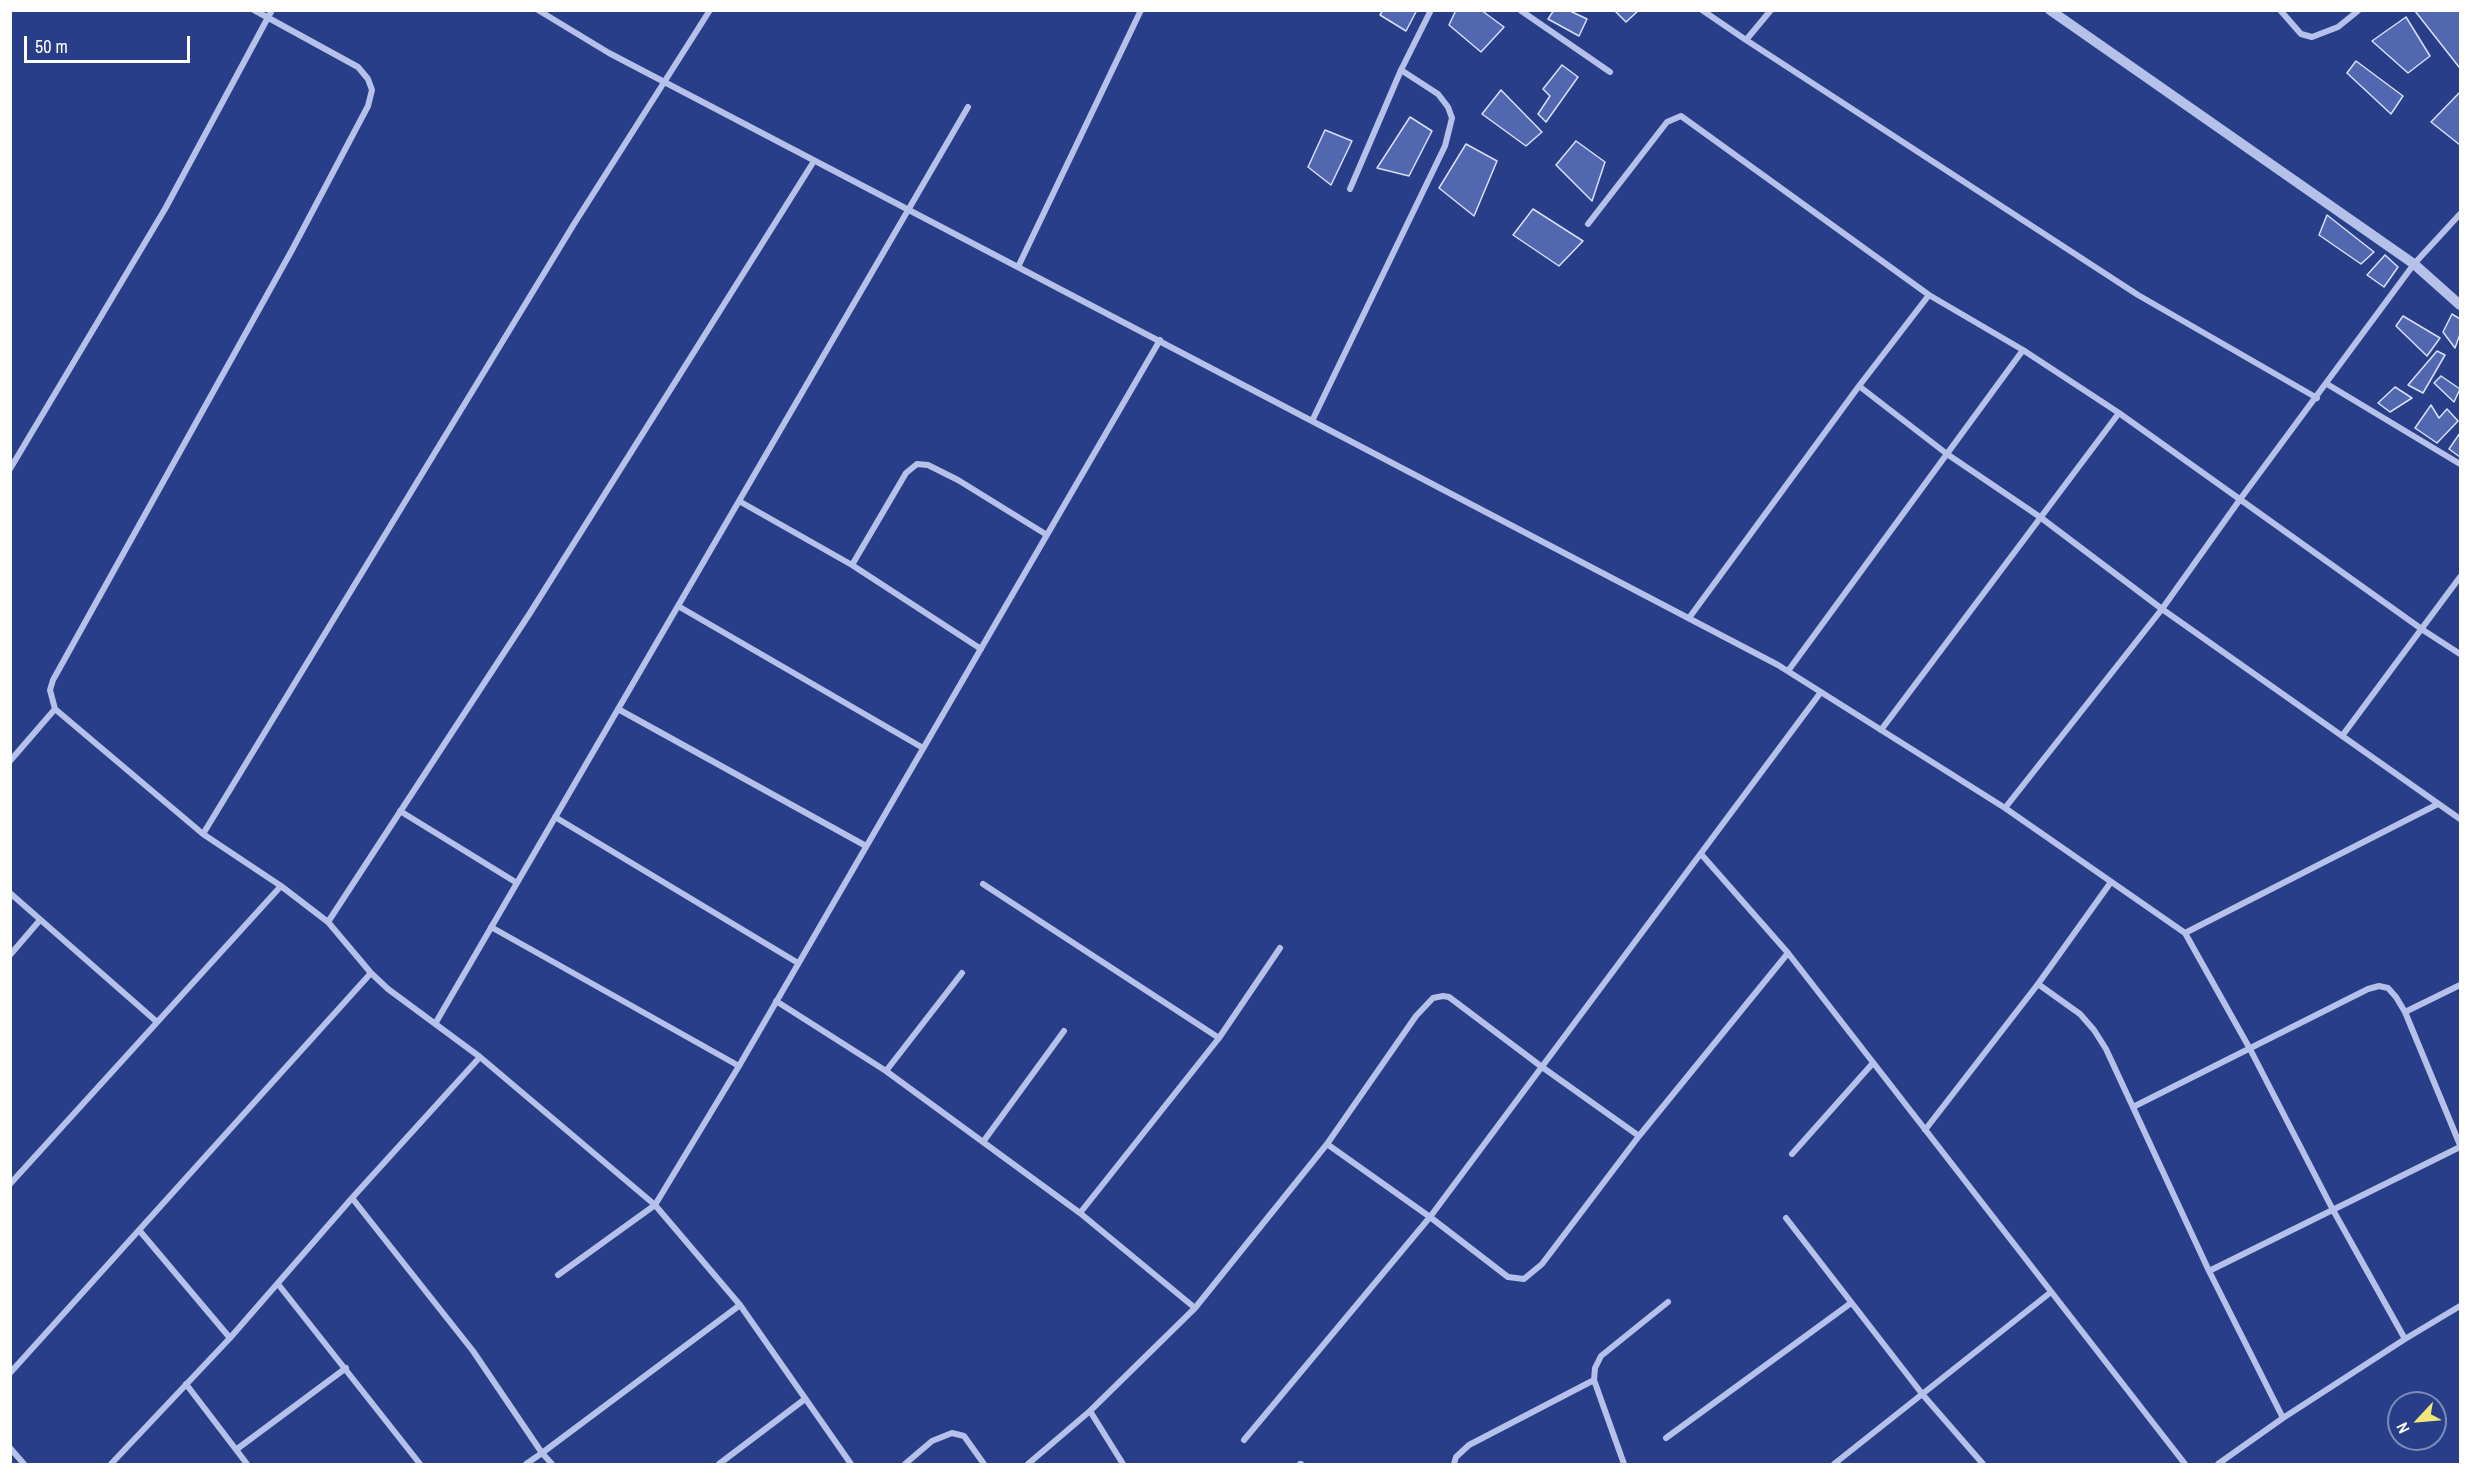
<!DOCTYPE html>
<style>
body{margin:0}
#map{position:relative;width:2471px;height:1475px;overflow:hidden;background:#283e88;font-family:"Archivo Narrow",sans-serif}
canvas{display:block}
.frame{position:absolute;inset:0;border:12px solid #fff;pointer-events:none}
.north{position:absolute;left:2387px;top:1391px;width:60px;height:60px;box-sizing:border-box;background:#283e88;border:2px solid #7e8bb8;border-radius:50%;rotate:244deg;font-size:16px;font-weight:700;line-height:24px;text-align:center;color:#fff}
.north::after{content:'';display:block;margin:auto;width:21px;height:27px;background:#f0e77b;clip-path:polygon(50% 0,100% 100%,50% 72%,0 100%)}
.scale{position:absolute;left:24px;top:36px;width:166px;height:27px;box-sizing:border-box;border:3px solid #fff;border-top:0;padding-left:8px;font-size:18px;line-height:21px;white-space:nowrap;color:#fff;-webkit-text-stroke:4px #283e88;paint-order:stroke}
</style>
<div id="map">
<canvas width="2471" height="1475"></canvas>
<div class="frame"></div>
<div class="north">N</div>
<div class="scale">50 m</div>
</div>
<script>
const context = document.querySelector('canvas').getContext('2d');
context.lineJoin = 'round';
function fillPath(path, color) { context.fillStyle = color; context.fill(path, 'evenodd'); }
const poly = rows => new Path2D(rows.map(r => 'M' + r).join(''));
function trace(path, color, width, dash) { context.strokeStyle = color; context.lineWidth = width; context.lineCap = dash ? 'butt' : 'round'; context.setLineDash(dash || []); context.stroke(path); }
const building = poly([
 [1383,10,1417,10,1406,31,1380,15,1383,10],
 [1456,10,1481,10,1504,27,1481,52,1449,25,1456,10],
 [1554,10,1568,10,1587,19,1579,36,1548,19,1554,10],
 [1614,10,1639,10,1626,22,1614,10],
 [2460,10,2460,66,2459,67,2415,11,2460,10],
 [2406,17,2430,56,2408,73,2372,41,2406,17],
 [2356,61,2403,96,2391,114,2347,73,2356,61],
 [1562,65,1578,77,1546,122,1538,114,1550,96,1543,89,1562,65],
 [1501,90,1542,132,1526,146,1482,114,1501,90],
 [2460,92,2460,145,2431,122,2460,92],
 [1410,117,1432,131,1409,176,1377,168,1410,117],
 [1325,130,1352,141,1331,185,1308,167,1325,130],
 [1576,141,1605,162,1592,201,1556,165,1576,141],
 [1466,144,1497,161,1474,216,1439,188,1466,144],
 [1533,209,1583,241,1559,266,1513,235,1533,209],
 [2327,215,2374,252,2361,264,2319,235,2327,215],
 [2385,255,2398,267,2384,287,2367,275,2385,255],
 [2452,314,2460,319,2460,334,2455,348,2443,332,2452,314],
 [2403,316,2440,338,2427,356,2396,326,2403,316],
 [2437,351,2445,355,2423,393,2408,385,2437,351],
 [2441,376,2460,389,2454,402,2434,383,2441,376],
 [2395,387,2412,398,2390,412,2378,403,2395,387],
 [2431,405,2439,418,2447,409,2458,421,2437,443,2415,428,2431,405],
 [2460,433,2460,457,2449,449,2460,433]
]);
fillPath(building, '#5167af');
trace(building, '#d8e0f7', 1.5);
trace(poly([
 [538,10,609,53,1778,665,2005,808,2185,933,2250,1049,2333,1210,2405,1339],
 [1520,10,1610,72],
 [1702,10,1746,40],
 [1771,10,1746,40,2138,295,2317,398],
 [2280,10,2301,34,2312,37,2338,27,2359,10],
 [1350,189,1401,70],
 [2460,214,2414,264,2241,498,2162,609,2460,819],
 [1588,224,1667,122,1681,116,1929,295,2023,350,2119,413,2423,630,2460,654],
 [1018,267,1141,10],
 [2327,384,2460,464],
 [1859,386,1947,454,2040,517,2162,609,2005,808],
 [1312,421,1445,146,1452,118,1448,107,1438,94,1401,70,1431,10],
 [10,469,165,209,272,10],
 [739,501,852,565,981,649],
 [852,565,906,473,917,464,928,465,958,480,1047,535],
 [678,606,923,748],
 [1689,618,1859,386,1929,295],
 [1788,671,2023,350],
 [55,709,203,834,281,886,328,922,371,973,388,989,480,1057,655,1205,740,1305,851,1464],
 [618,709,866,846],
 [1881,730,2119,413],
 [2342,736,2460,577],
 [10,761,55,709,50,690,53,680,292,250,368,106,372,90,368,79,358,67,254,10],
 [400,811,517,883],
 [555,817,798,963],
 [203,834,574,224,710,10],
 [1701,854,1788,953],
 [983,884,1219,1038],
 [10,893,157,1022],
 [328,922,530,613,814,161],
 [491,927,739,1066],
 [2185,933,2438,804],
 [10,955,40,920],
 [2038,984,2111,882],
 [2460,985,2405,1012,2460,1145],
 [776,1001,886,1071,1080,1213,1195,1308],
 [435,1024,968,107],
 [886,1071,962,973],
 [2133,1107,2368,989,2379,986,2388,988,2396,997,2405,1012],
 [1925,1130,2038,984,2080,1014,2094,1030,2106,1049,2209,1271,2283,1418],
 [1639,1136,1542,1264,1524,1279,1508,1277,1430,1217,1821,692],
 [983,1142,1064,1031],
 [1792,1154,1873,1063],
 [10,1184,281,886],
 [352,1198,473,1351,542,1453,740,1305],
 [1080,1213,1219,1038,1280,948],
 [1786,1218,1923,1395,1983,1464],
 [139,1230,230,1338],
 [2209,1271,2460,1147],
 [558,1275,655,1205,739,1066,1160,340],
 [278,1284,420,1464],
 [10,1373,371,973],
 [1594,1380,1595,1368,1601,1356,1668,1302],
 [186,1384,247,1464],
 [1666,1438,1851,1303],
 [1244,1440,1430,1217,1327,1144],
 [10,1448,24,1464],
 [237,1449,346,1368],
 [111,1464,230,1338,352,1198,480,1057],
 [526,1464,542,1453,552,1464],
 [719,1464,805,1399],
 [905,1464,932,1441,952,1433,964,1436,984,1464],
 [1028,1464,1090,1411],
 [1123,1464,1090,1411,1195,1308,1327,1144,1416,1016,1433,998,1443,996,1449,997,1542,1067,1639,1136,1788,953,2185,1464],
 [1300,1464,1301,1464],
 [1454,1464,1456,1457,1469,1445,1594,1380,1624,1464],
 [1834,1464,2051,1292],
 [2218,1464,2283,1418,2405,1339,2460,1306]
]), '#b5c1e9', 6);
trace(poly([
 [2050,10,2414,264,2460,305]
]), '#b5c1e9', 10);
</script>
